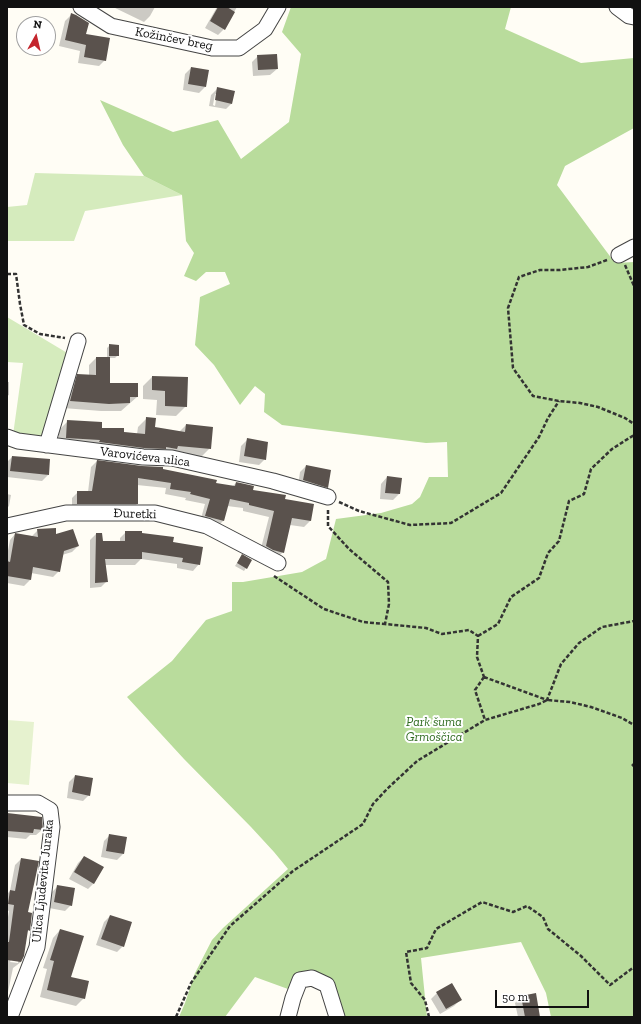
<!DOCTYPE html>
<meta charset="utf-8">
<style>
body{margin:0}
#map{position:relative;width:641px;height:1024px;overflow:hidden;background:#fffdf5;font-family:"Zilla Slab",serif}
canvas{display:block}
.frame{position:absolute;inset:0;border:8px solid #111;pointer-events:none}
.north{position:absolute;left:16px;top:16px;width:40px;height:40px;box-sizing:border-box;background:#fff;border:1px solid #a0a0a0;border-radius:50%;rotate:8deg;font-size:11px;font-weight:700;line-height:16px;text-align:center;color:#111}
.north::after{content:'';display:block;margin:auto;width:14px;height:18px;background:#c4262e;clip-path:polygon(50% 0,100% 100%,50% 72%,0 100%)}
.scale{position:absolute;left:495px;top:990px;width:94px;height:18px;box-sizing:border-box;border:2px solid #111;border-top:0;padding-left:5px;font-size:12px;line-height:14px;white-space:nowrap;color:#111;-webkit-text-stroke:3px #fff;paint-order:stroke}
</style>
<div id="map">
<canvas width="641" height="1024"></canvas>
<div class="frame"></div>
<div class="north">N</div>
<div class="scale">50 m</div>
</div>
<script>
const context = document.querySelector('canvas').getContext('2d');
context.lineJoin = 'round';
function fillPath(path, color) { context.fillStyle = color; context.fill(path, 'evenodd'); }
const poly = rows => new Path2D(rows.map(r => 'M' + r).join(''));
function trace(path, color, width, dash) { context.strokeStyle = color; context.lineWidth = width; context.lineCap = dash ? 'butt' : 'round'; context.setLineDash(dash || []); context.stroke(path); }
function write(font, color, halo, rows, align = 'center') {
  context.font = font + ' "Zilla Slab",serif'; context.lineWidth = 4; context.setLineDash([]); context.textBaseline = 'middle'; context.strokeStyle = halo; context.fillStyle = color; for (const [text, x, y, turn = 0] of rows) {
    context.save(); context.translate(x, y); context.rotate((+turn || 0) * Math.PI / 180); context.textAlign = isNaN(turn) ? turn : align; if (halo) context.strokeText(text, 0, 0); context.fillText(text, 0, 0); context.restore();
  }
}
fillPath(poly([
 [35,173,144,176,182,195,85,211,74,241,7,241,7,207,27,205],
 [7,317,69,354,41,438,13,435,23,363,7,362]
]), '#d5ebbd');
fillPath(poly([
 [291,7,511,7,505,29,581,63,634,58,634,128,565,166,557,185,615,263,634,262,634,1017,551,1017,546,993,521,942,421,958,427,1017,340,1017,335,992,297,977,288,989,255,977,225,1017,179,1017,185,1003,195,973,212,940,223,928,288,869,274,852,251,827,184,759,127,697,172,661,206,620,232,611,232,582,243,582,302,572,326,559,336,519,381,513,412,504,420,497,429,477,448,477,447,442,426,443,282,425,264,412,265,394,255,386,240,405,214,365,195,345,200,297,230,284,225,272,206,272,196,281,184,276,194,253,186,241,182,195,144,176,123,145,100,100,173,132,218,120,241,159,289,122,301,54,282,32]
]), '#b9dc9c');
fillPath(poly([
 [7,720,34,722,29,785,7,783]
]), '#e6f2cf');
fillPath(poly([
 [113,7,155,7,150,16,144,22],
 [217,7,237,7,224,29,218,35,205,28],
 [71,15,85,34,105,60,99,66,78,63,80,51,59,46,65,21],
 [258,56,277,69,270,75,253,76,252,62],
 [191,68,205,87,199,93,183,90,185,74],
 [217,89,232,103,226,109,209,106,211,95],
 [215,94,217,94,215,106,213,105],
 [110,345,118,355,115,358,109,358,109,384,137,397,121,411,101,411,63,408,70,383,78,375,89,376,89,365,96,358,107,358,107,348],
 [152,377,186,406,176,416,156,415,157,400,143,399,143,386],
 [7,382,9,382,9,395,7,396],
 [147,418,154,428,179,432,186,425,210,448,201,457,58,447,59,430,68,421,100,429,137,434,138,427],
 [247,440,265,459,259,465,239,462,241,446],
 [12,457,48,475,42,481,7,477,7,462],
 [97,461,162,470,215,484,232,487,236,483,252,490,284,500,313,505,310,521,304,527,290,525,283,552,277,558,260,552,269,517,243,511,243,508,227,506,224,520,218,526,200,522,205,504,185,500,186,498,165,494,166,488,137,485,137,504,131,510,72,510,72,498,78,492,88,492,91,467],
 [306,466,327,487,321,493,298,486,300,472],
 [387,477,399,494,393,500,380,499,381,484],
 [7,494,11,495,9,506,7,508],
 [38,530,55,535,78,546,72,552,62,555,59,571,53,577,31,573,30,580,24,586,7,583,7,556,10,540,15,534,32,536],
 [126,532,141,533,172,543,199,564,193,571,177,568,177,564,141,559,135,565,105,565,107,581,101,587,90,588,90,540,96,534,102,542,120,542,120,538],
 [242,555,246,568,244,571,235,566],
 [75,776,89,795,83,801,67,798,69,782],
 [7,814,42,830,36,835,30,835,26,839,7,837],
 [110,835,123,854,117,860,101,857,104,841],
 [84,857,94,883,88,889,69,879,78,863],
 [21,859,29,930,27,932,21,962,13,968,7,997,7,923,9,911,7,910,7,894,10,891,15,865],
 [11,960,18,961,18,963,10,962],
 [58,886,71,905,65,911,49,908,52,892],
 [110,916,123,946,117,952,96,945,104,922],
 [60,930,70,978,84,998,76,1006,40,997,47,969,43,968,53,938],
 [437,993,460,1000,454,1006,440,1014,431,999],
 [522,997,539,1017,518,1017,515,1003]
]), '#0003');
fillPath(poly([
 [218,7,227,7,235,12,225,30,210,21],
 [71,13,76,15,89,23,86,34,110,38,106,61,84,57,86,45,65,40],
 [277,54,278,69,258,70,257,55],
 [191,67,209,70,206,87,188,84],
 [217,87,235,91,232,104,215,100],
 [109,344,119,345,119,356,109,356],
 [96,357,110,357,110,383,138,383,138,397,130,397,130,403,109,404,70,401,77,374,96,375],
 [152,376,188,377,187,407,165,406,165,391,152,390],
 [146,417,156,418,155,427,185,432,186,424,213,427,211,449,178,446,177,449,166,447,166,449,144,448,99,442,100,440,66,438,67,420,102,422,102,428,124,428,124,432,145,434],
 [247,438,268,442,266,460,244,456],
 [12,456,50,459,49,475,10,471],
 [97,460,142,466,163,467,163,469,217,480,216,483,235,486,236,482,254,486,253,490,286,495,285,499,314,504,311,521,292,518,284,553,273,550,266,546,274,511,249,505,249,503,230,499,224,521,205,516,210,499,190,494,191,492,170,489,171,483,138,478,138,504,77,504,77,491,92,491],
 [306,465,331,470,328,488,303,480],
 [387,476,402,478,400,494,385,493],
 [56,528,56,534,73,529,79,546,64,551,60,572,33,567,31,580,7,576,7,561,10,562,15,533,38,537,37,529],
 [125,531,142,531,142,533,174,537,173,542,203,547,200,565,182,562,183,558,142,552,142,559,105,559,108,582,95,583,96,533,102,533,103,541,125,541],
 [242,554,252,560,247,569,237,563],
 [75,775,93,778,90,796,72,792],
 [7,813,42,817,43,830,34,829,33,833,7,831],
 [109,834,127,837,124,854,106,851],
 [84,856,104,867,94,884,74,872],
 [21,858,39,861,28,912,32,913,30,931,28,930,24,956,21,962,7,960,7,942,9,942,14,905,8,904,10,890,15,891],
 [57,885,75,888,72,906,54,902],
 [110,915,132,922,124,947,101,939],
 [60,929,84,936,71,977,89,981,85,999,47,990,54,961,50,960],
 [452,983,462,1000,446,1009,436,992],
 [536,993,540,1017,525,1017,521,996]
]), '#5a524d');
const minor = poly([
 [81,7,111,26,212,48,239,48,265,29,278,7],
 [617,7,629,16,634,17],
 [619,255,634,247],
 [7,437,18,441,143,457,172,458,273,481,328,497],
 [47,445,78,341],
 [7,526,66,513,155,513,207,526,278,563],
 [7,803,38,803,50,810,52,827,37,947,10,1017],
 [288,1017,293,998,300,980,312,978,327,985,337,1017]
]);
trace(minor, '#444', 17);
trace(poly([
 [607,260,588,267,560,270,540,270,519,277,508,308,513,368,533,396,559,401,580,403,598,407,625,418,634,424],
 [625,265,634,286],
 [7,274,16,274,20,304,24,325,40,334,65,338],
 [339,502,359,511,410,525,451,523,501,493,539,437,548,418,559,401],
 [328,510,328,526,349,549,388,582,389,604,385,624,426,628,442,634,469,630,478,636,477,657,484,677],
 [274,576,324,609,363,622,385,624],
 [478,636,498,624,511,597,539,578,548,553,559,541,569,501,584,494,591,469,612,449,634,435],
 [484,677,547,700,561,664,579,643,602,627,634,621],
 [484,677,475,690,485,720],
 [632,766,634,764],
 [176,1017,191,983,230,926,293,871,363,824,373,804,387,789,417,761,485,720,539,704,547,700,570,702,591,707,622,718,634,725],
 [429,1017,425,1000,411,983,406,952,427,948,436,929,482,902,513,912,527,906,543,917,548,929,581,956,610,985,634,967]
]), '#333', 2.5, [4, 2]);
trace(minor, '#fff', 15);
write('13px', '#111', '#fff', [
 ["Kožinčev breg",174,39,11],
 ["Varovićeva ulica",145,457,7],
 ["Đuretki",135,514,2],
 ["Ulica Ljudevita Juraka",43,881,-84]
]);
write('italic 13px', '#2f6b1f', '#fff', [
 ["Park šuma",434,722],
 ["Grmoščica",434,737]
]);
</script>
